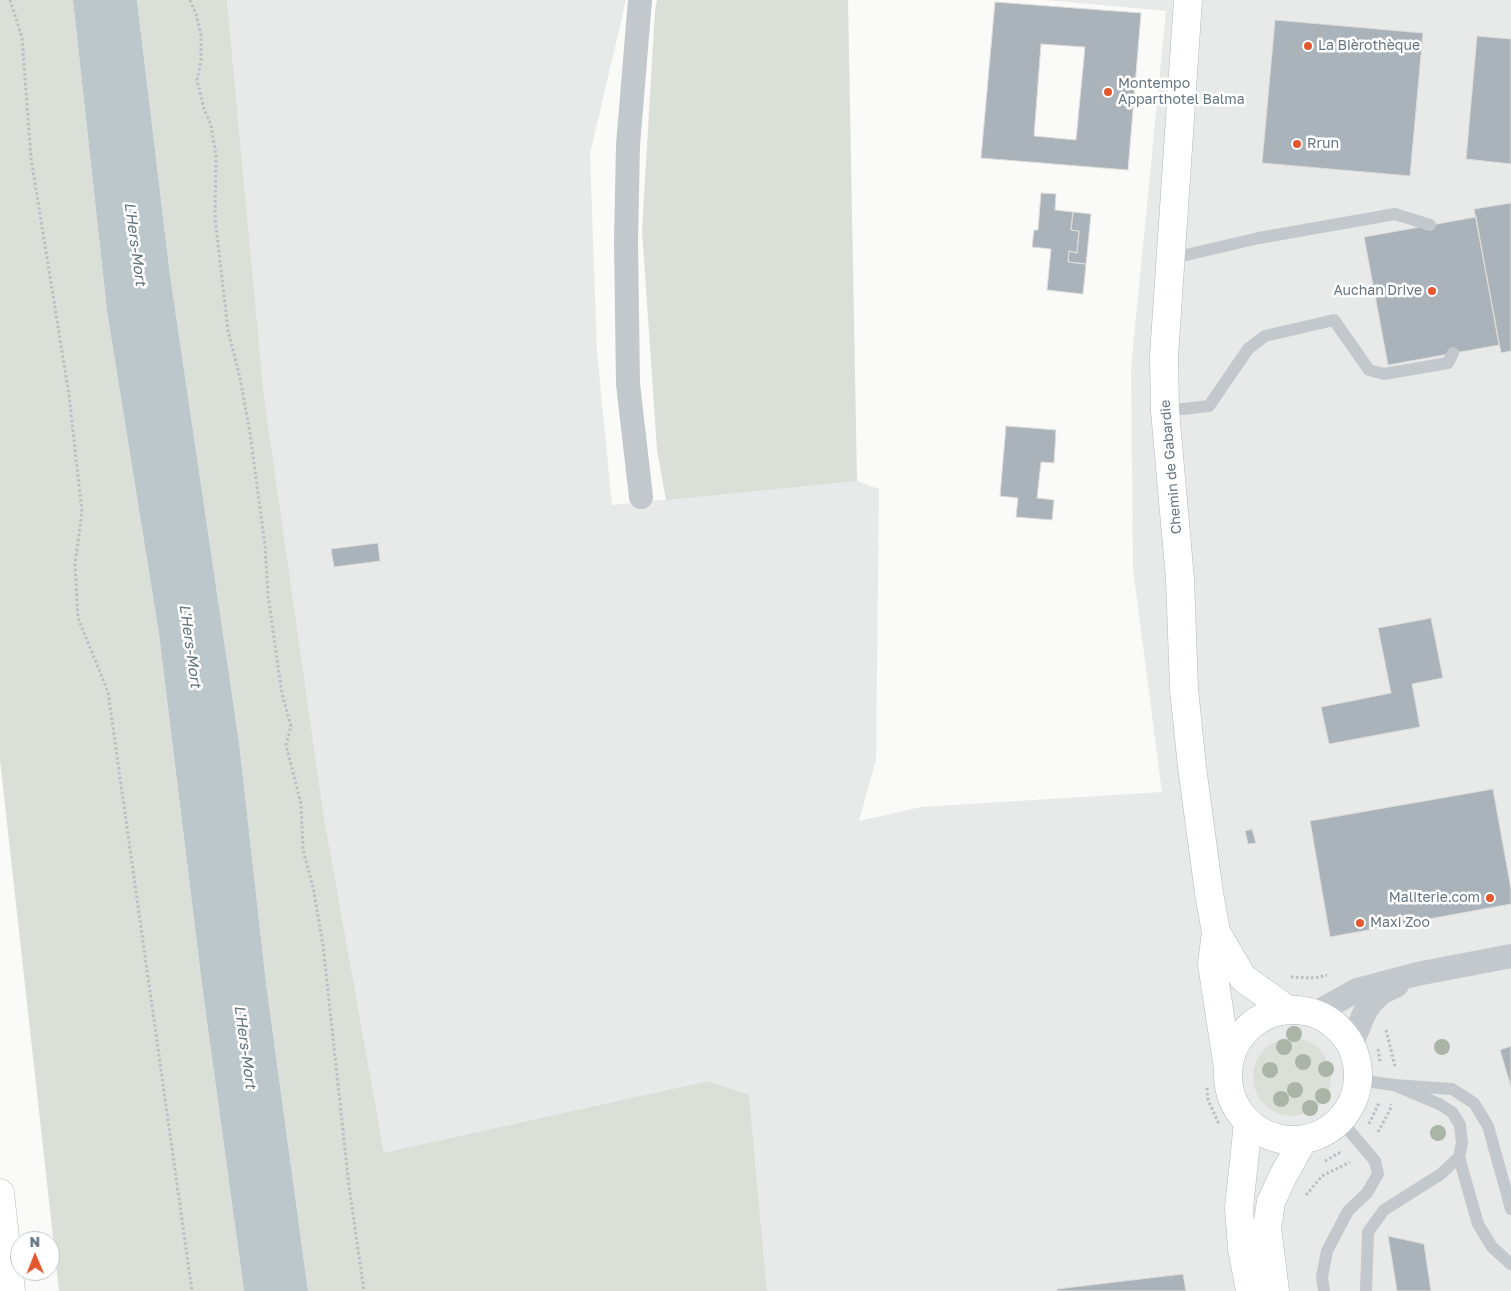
<!DOCTYPE html>
<meta charset="utf-8">
<style>
body{margin:0}
#map{position:relative;width:1511px;height:1291px;overflow:hidden;background:#fafaf8;font-family:"Golos Text",sans-serif}
canvas{display:block}
.north{position:absolute;left:10px;top:1231px;width:50px;height:50px;box-sizing:border-box;background:#fff;border:1px solid #c1c8cd;border-radius:50%;rotate:359deg;font-size:14px;font-weight:700;line-height:20px;text-align:center;color:#657683}
.north::after{content:'';display:block;margin:auto;width:18px;height:22px;background:#e4572e;clip-path:polygon(50% 0,100% 100%,50% 72%,0 100%)}
</style>
<div id="map">
<canvas width="1511" height="1291"></canvas>
<div class="north">N</div>
</div>
<script>
const context = document.querySelector('canvas').getContext('2d');
context.lineJoin = 'round';
function fillPath(path, color) { context.fillStyle = color; context.fill(path, 'evenodd'); }
const poly = rows => new Path2D(rows.map(r => 'M' + r).join(''));
function trace(path, color, width, dash) { context.strokeStyle = color; context.lineWidth = width; context.lineCap = dash ? 'butt' : 'round'; context.setLineDash(dash || []); context.stroke(path); }
function write(font, color, halo, rows, align = 'center') {
  context.font = font + ' "Golos Text",sans-serif'; context.lineWidth = 5; context.setLineDash([]); context.textBaseline = 'middle'; context.strokeStyle = halo; context.fillStyle = color; for (const [text, x, y, turn = 0] of rows) {
    context.save(); context.translate(x, y); context.rotate((+turn || 0) * Math.PI / 180); context.textAlign = isNaN(turn) ? turn : align; if (halo) context.strokeText(text, 0, 0); context.fillText(text, 0, 0); context.restore();
  }
}
fillPath(poly([
 [227,0,626,0,590,154,597,352,612,505,857,481,879,489,876,760,859,821,921,807,1162,792,1133,569,1131,368,1166,11,1046,0,1511,0,1511,1291,767,1291,749,1096,708,1081,384,1154,324,817,264,396]
]), '#e8e9e9');
fillPath(poly([
 [0,0,73,0,107,311,159,634,202,985,244,1291,59,1291,0,760],
 [137,0,227,0,264,396,324,817,384,1153,708,1081,749,1095,767,1291,308,1291,266,983,239,742,170,275],
 [657,0,848,0,857,481,666,500,657,450,642,230,655,11],
 '1253 1077a39 39 0 1 1 78 0a39 39 0 1 1-78 0Z'
]), '#dadfd7');
fillPath(poly([
 [73,0,137,0,170,275,239,742,266,983,308,1291,244,1291,202,985,159,634,107,311]
]), '#bbc7cb');
const building = poly([
 [995,2,1141,13,1128,170,981,158,995,2],
 [1041,44,1085,47,1076,140,1034,136,1041,44],
 [1275,20,1423,33,1410,176,1262,163,1275,20],
 [1477,36,1511,39,1511,164,1466,159,1477,36],
 [1041,193,1056,194,1055,210,1073,212,1071,230,1079,231,1077,253,1069,251,1068,262,1086,264,1083,294,1047,290,1051,249,1032,247,1034,230,1038,230,1041,193],
 [1511,203,1511,351,1501,353,1474,209,1511,203],
 [1073,212,1091,214,1086,264,1068,262,1069,251,1077,253,1079,231,1071,230,1073,212],
 [1476,217,1499,345,1388,365,1364,237,1476,217],
 [1006,426,1056,430,1054,463,1041,462,1037,498,1054,500,1052,520,1016,517,1018,498,1000,496,1006,426],
 [378,543,380,561,334,567,331,549,378,543],
 [1431,618,1443,678,1412,684,1420,727,1329,744,1321,707,1391,693,1378,628,1431,618],
 [1493,789,1511,889,1511,904,1330,937,1310,821,1493,789],
 [1252,829,1256,843,1248,844,1245,831,1252,829],
 [1511,1046,1511,1087,1500,1050,1511,1046],
 [1388,1236,1424,1244,1431,1291,1397,1291,1388,1236],
 [1183,1274,1186,1291,1057,1291,1057,1289,1183,1274]
]);
fillPath(building, '#aab3b9');
trace(building, '#dcdcda', 1);
const secondary = poly([
 [1188,0,1164,356,1165,411,1180,579,1184,689,1192,767,1209,893,1216,932,1212,964,1228,1068],
 [1216,932,1243,978,1288,1010],
 '1228 1075a65 65 0 1 1 130 0a65 65 0 1 1-130 0Z',
 [1248,1123,1239,1208,1242,1248,1250,1291],
 [1275,1291,1267,1228,1271,1202,1283,1176,1303,1140]
]);
const highway = poly([
 [0,1193,11,1291]
]);
trace(secondary, '#b3babf', 29);
trace(highway, '#b4b9bd', 29);
trace(poly([
 [10,0,22,37,31,158,69,395,82,512,75,565,78,618,108,692,192,1291],
 [190,0,196,14,201,35,201,60,197,80,204,109,211,125,216,156,215,218,228,330,240,378,250,433,265,545,268,595,282,694,291,726,286,745,301,804,303,850,313,887,323,945,349,1186,364,1291],
 [1291,977,1315,978,1327,975],
 [1386,1030,1395,1066],
 [1378,1049,1380,1062],
 [1207,1088,1208,1100,1219,1124],
 [1369,1124,1379,1103],
 [1378,1132,1390,1110,1391,1104],
 [1325,1161,1341,1152],
 [1306,1195,1322,1176,1350,1162]
]), '#bbbfc2', 3, [2.5, 2.5]);
trace(poly([
 [1170,254,1186,255,1259,238,1395,214,1430,225],
 [1165,411,1209,406,1248,349,1265,336,1334,320,1369,370,1384,374,1448,363,1453,353],
 [1358,1080,1394,1085,1452,1089,1474,1103,1488,1126,1511,1209],
 [1459,1157,1478,1224,1492,1247,1511,1264],
 [1324,1291,1322,1277,1327,1251,1348,1211,1367,1193,1378,1174,1375,1161,1340,1120],
 [1366,1291,1368,1232,1384,1210,1441,1174,1459,1157,1462,1143,1460,1125,1452,1112,1439,1104,1394,1085]
]), '#c3c8cc', 12);
trace(poly([
 [640,0,628,145,626,241,628,384,641,497],
 [1316,1013,1357,990,1417,974,1511,956],
 [1351,1045,1364,1014,1370,1004,1381,993,1397,985]
]), '#c3c8cc', 24);
trace(secondary, '#fff', 28);
trace(highway, '#fff', 28);
context.fillStyle = '#aab4a7';
for (const [x, y] of [
 [1294,1034],
 [1284,1047],
 [1442,1047],
 [1303,1062],
 [1326,1069],
 [1270,1070],
 [1295,1090],
 [1323,1096],
 [1281,1099],
 [1310,1108],
 [1438,1133]
]) { context.beginPath(); context.arc(x, y, 8, 0, 2 * Math.PI); context.fill(); }
for (const [x, y, r, color] of [
 [1308,46,5,"#e4572e"],
 [1108,92,5,"#e4572e"],
 [1297,144,5,"#e4572e"],
 [1432,291,5,"#e4572e"],
 [1490,898,5,"#e4572e"],
 [1360,923,5,"#e4572e"]
]) { const dot = new Path2D(); dot.arc(x, y, r, 0, 2 * Math.PI); context.fillStyle = color; context.fill(dot); trace(dot, '#fff', 2); }
write('14px', '#657683', '#fff', [
 ["La Bièrothèque",1318,46],
 ["Montempo",1118,84],
 ["Apparthotel Balma",1118,100],
 ["Rrun",1307,144],
 ["Auchan Drive",1422,291,"right"],
 ["Maliterie.com",1480,898,"right"],
 ["Maxi Zoo",1370,923]
], 'left');
write('14px', '#657683', '#fff', [
 ["Chemin de Gabardie",1171,467,-95]
]);
write('italic 15px', '#60757c', '#fff', [
 ["L'Hers-Mort",135,244,82],
 ["L'Hers-Mort",190,646,82],
 ["L'Hers-Mort",245,1047,82]
]);
</script>
